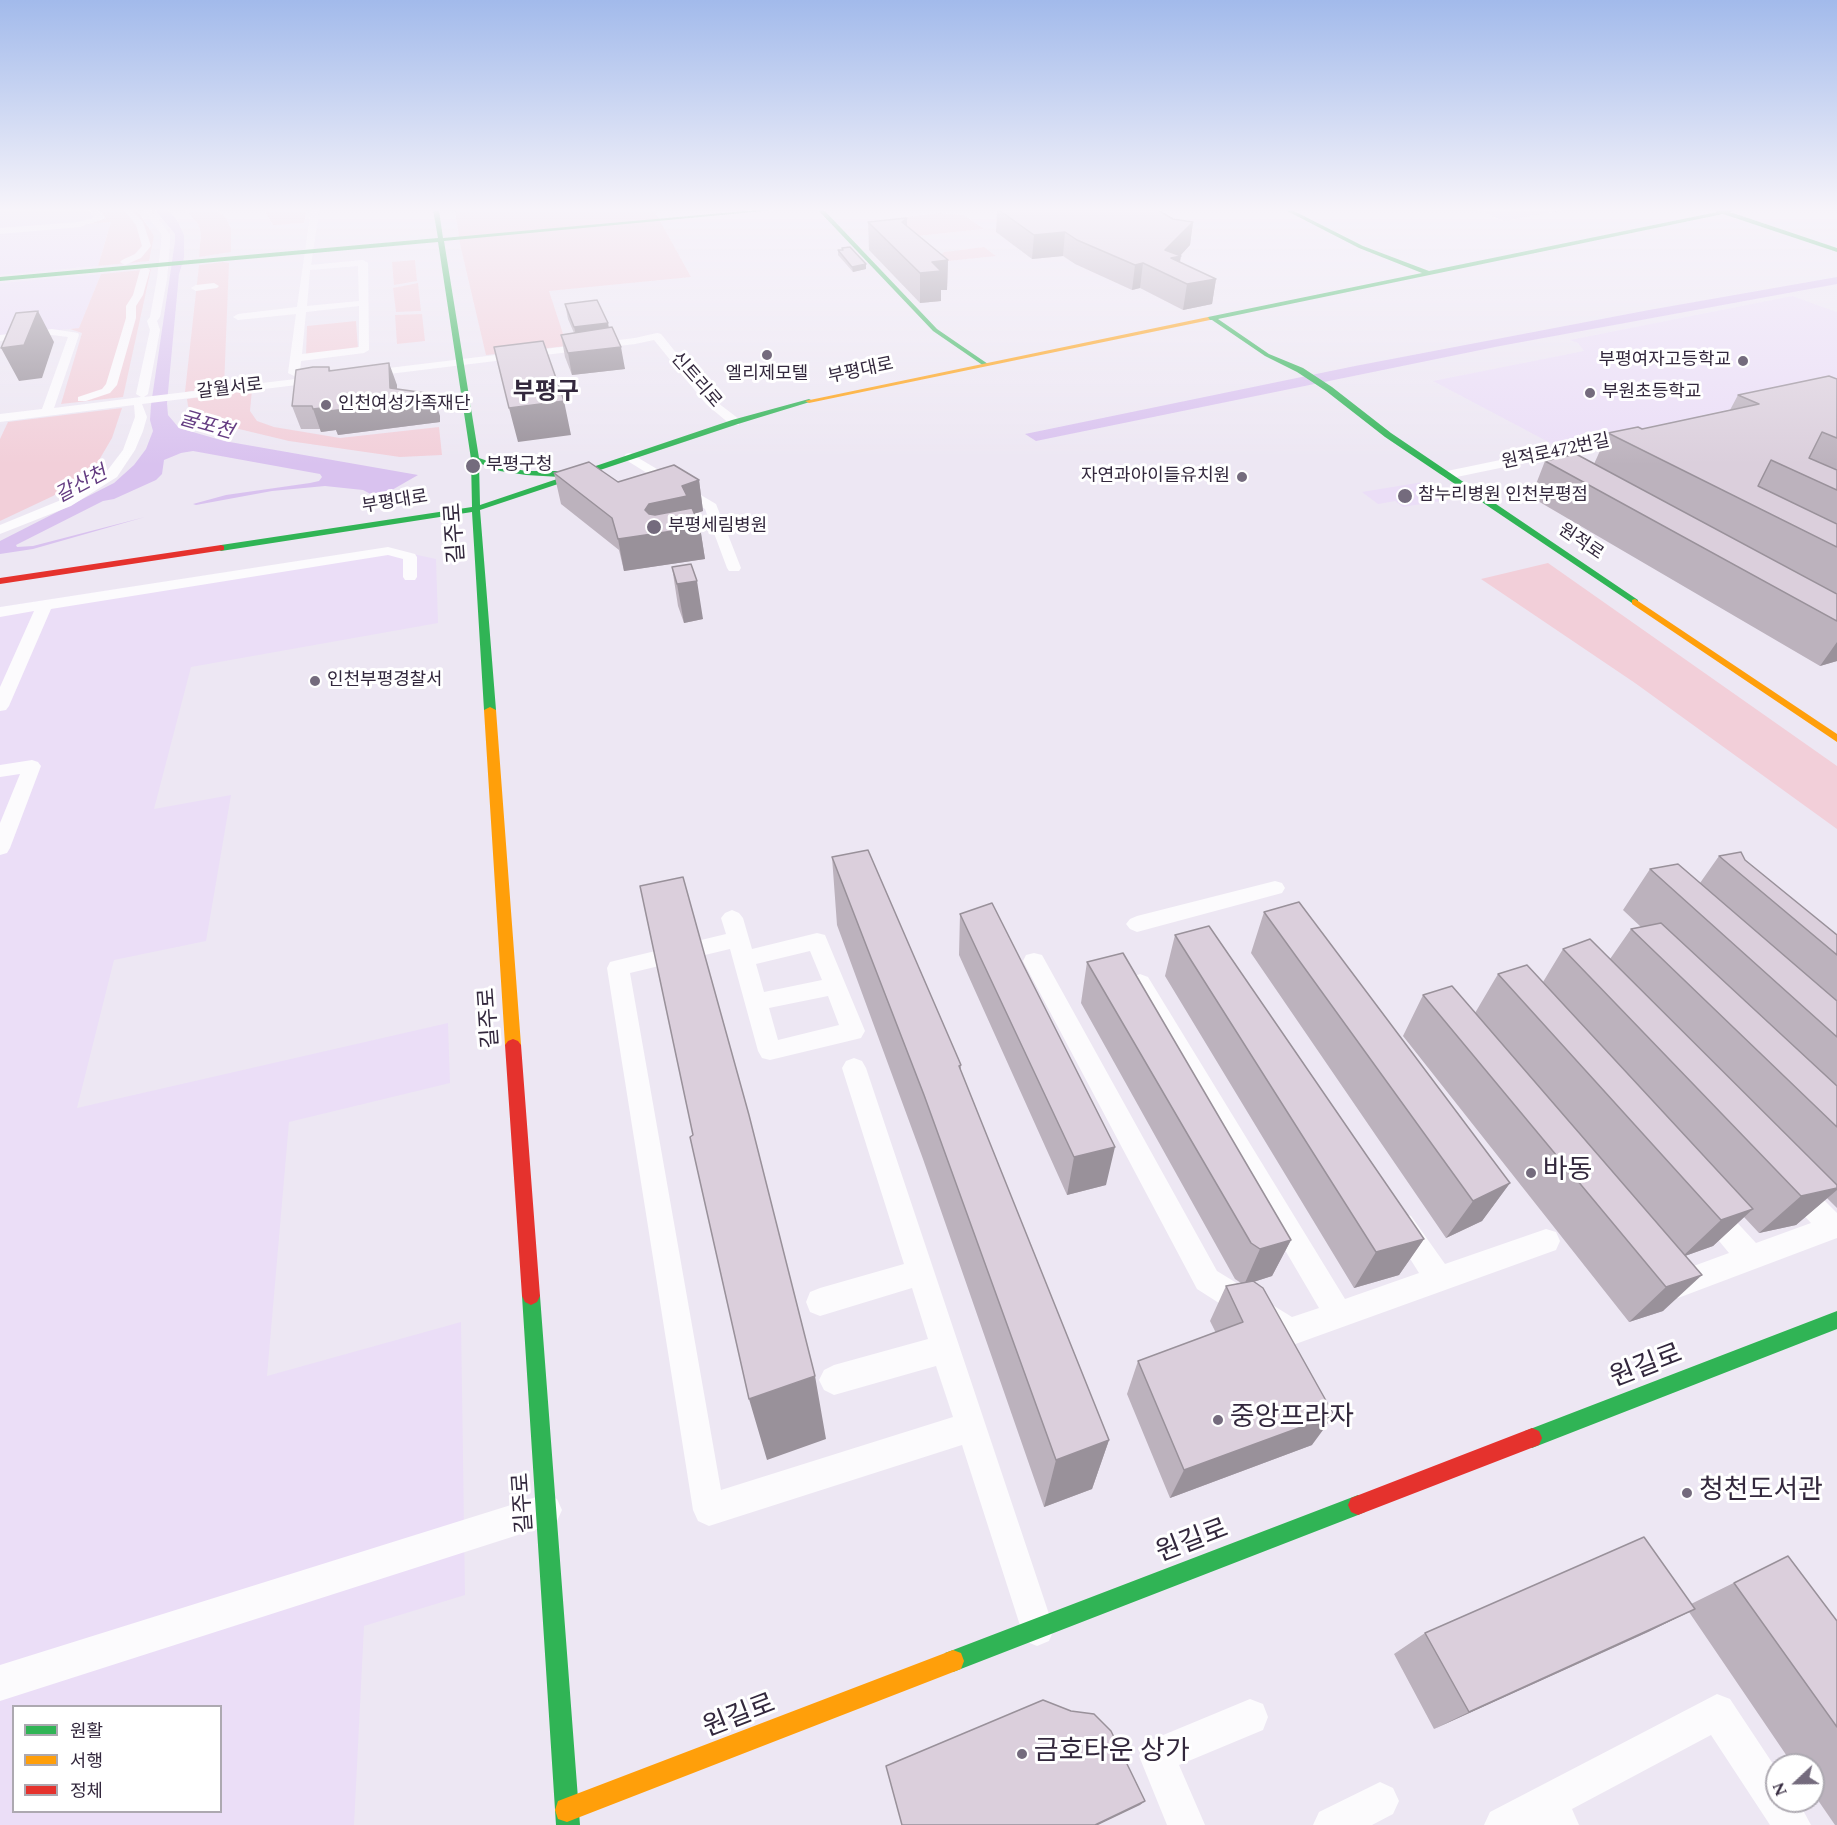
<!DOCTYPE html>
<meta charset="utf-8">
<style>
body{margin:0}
#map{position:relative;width:1837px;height:1825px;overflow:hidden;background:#ede7f3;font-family:Spectral,"Noto Sans KR",serif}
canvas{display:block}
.legend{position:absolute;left:12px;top:1705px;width:210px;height:108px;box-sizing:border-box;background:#fff;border:2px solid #ada9b1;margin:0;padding:8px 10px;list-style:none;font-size:18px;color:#33283d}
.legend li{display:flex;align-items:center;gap:12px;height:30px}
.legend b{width:30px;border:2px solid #ada9b1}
.north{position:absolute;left:1765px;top:1753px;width:60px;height:60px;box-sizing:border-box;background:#fff;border:2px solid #ada9b1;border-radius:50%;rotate:248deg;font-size:16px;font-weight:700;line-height:24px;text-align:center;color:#33283d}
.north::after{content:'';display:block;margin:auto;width:21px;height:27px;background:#746b7d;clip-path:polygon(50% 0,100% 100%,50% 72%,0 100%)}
</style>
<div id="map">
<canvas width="1837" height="1825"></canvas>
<ul class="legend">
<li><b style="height:8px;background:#30b455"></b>원활</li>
<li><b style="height:8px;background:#ff9f0a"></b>서행</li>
<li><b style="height:8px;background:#e5322d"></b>정체</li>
</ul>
<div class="north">N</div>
</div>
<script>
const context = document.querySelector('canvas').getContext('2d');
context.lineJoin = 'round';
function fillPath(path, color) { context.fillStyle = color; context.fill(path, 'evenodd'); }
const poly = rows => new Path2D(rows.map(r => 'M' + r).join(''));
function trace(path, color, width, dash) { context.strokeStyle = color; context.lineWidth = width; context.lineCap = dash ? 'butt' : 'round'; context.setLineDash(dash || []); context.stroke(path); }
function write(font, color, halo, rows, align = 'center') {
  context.font = font + ' Spectral,"Noto Sans KR",serif'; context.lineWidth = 6; context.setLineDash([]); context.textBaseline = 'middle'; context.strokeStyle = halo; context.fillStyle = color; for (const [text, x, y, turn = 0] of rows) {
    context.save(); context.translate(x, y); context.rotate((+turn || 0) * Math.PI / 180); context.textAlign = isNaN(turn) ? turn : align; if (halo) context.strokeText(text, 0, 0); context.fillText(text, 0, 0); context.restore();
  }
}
fillPath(poly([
 [0,210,88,210,96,219,79,223,0,229],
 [1478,210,1563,210,1504,221],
 [111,222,98,266,0,275,0,232],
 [101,274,79,328,0,336,0,283],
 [1792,296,1837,312,1837,386,1558,447,1433,381,1584,351,1578,343,1570,340],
 [1423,482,1447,500,1403,507,1395,501,1378,504,1362,492],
 [385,548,436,559,438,623,191,667,154,809,231,795,206,941,114,960,77,1108,448,1023,450,1083,289,1122,267,1376,461,1322,465,1595,364,1626,354,1825,0,1825,0,607],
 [14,1706,220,1706,220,1812,14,1812]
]), '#ebdef7');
fillPath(poly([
 [100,210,136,210,139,213,154,236,149,261,98,266,111,222,90,224,106,218],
 [186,210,217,210,226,218,231,229,231,252,199,257,201,233,198,224],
 [264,210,307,210,304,223,273,225],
 [455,210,654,210,691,277,549,291,567,346,486,355,460,244],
 [939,213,964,215,984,229,917,236,896,234,881,220],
 [984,247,996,256,948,261,941,255,944,252],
 [415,260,417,281,394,285,392,262],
 [223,262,229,263,224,387,185,392,199,265],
 [151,269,123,397,61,404,82,333,70,329,79,328,101,274],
 [418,283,421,311,396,312,393,288],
 [422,314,425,341,397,344,395,315],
 [356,321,358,349,306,355,307,326],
 [252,390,250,411,257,421,274,427,340,438,439,427,442,455,400,457,289,441,239,429,203,417,191,411,188,406,187,399],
 [122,408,112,438,95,467,53,496,0,521,0,439,8,422],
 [1548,563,1837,766,1837,829,1635,683,1481,579]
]), '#f2cfd9');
fillPath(poly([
 [155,210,168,210,177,220,184,235,184,258,179,274,167,403,168,415,179,428,224,441,418,475,378,498,363,490,325,486,272,491,196,505,193,504,226,495,310,483,319,481,322,477,320,474,193,451,181,453,164,460,162,474,156,480,114,499,103,501,16,545,17,547,33,546,145,517,33,549,0,554,0,541,114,483,134,465,146,449,153,431,150,420,151,405,175,241,175,234],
 [1837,277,1837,284,1500,346,1036,441,1025,434,1355,366,1649,310]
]), '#d9c2ef');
fillPath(poly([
 [89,210,97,210,104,218,80,227,0,234,0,228,79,222,95,217,89,210],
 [124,210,132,210,143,222,151,246,141,258,125,265,120,262,122,260,135,254,142,246,136,225,124,210],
 [143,210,151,210,170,235,170,242,167,279,160,317,157,321,160,330,148,394,144,397,321,376,327,379,321,382,142,404,147,417,143,431,135,450,117,477,71,506,0,534,0,525,61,500,107,471,123,450,135,417,134,405,0,422,0,414,42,409,68,337,52,335,0,341,0,335,52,329,78,333,79,335,54,408,141,397,136,394,150,330,147,321,150,317,157,279,162,235,143,210],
 [311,210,319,210,311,265,363,260,368,263,369,350,364,353,301,361,300,373,294,376,288,373,296,314,238,320,233,317,238,314,297,307,311,210],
 [358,266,359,301,307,306,310,270,358,266],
 [359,306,359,347,302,354,306,312,359,306],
 [145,267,150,270,143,295,136,306,136,318,117,385,110,393,86,401,78,401,78,397,102,389,106,384,126,318,126,306,133,295,140,270,145,267],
 [214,283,219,286,217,288,196,291,191,288,196,285,214,283],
 [657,333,661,334,714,400,739,419,739,425,731,425,706,404,654,340,635,344,364,377,358,374,364,371,635,338,657,333],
 [1631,433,1635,434,1637,437,1635,440,1447,479,1441,475,1447,471,1631,433],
 [630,453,716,504,741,568,739,571,729,571,727,568,705,509,626,460,624,457,626,454,630,453],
 [388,547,415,554,417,557,417,577,415,580,405,580,403,577,403,559,388,555,51,609,9,706,6,710,0,711,0,687,34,611,0,617,0,607,388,547],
 [32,760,38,762,41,766,10,848,7,853,0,855,0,823,20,774,0,777,0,765,32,760],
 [1275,881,1282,883,1285,888,1282,893,1137,932,1130,929,1126,924,1130,919,1137,916,1275,881],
 [732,910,739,913,743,918,752,949,817,933,825,935,865,1031,861,1038,853,1040,770,1060,762,1058,758,1051,730,949,630,973,721,1490,953,1417,936,1366,834,1395,824,1390,819,1380,824,1370,834,1365,928,1339,912,1288,820,1316,810,1312,806,1302,810,1292,820,1288,904,1264,842,1068,846,1061,854,1058,862,1061,866,1068,1054,1629,1049,1641,1037,1646,1025,1641,962,1445,709,1526,698,1521,693,1510,607,968,610,962,618,960,726,934,721,918,725,913,732,910],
 [810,951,822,980,764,992,756,964,810,951],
 [828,996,839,1025,778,1040,769,1008,828,996],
 [1034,953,1042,955,1217,1271,1292,1317,1319,1308,1132,989,1129,983,1132,977,1140,974,1148,977,1345,1299,1419,1273,1389,1225,1393,1216,1402,1213,1411,1216,1445,1264,1546,1229,1556,1232,1560,1241,1556,1250,1290,1346,1280,1342,1197,1289,1023,961,1026,955,1034,953],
 [1796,1177,1805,1181,1837,1213,1837,1238,1678,1298,1665,1291,1661,1282,1665,1273,1675,1269,1680,1271,1729,1253,1701,1219,1697,1211,1701,1203,1710,1199,1719,1203,1756,1243,1811,1223,1787,1197,1783,1189,1787,1181,1796,1177],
 [546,1494,557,1499,562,1510,557,1521,546,1526,0,1701,0,1665,546,1494],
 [1717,1694,1730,1699,1777,1770,1777,1801,1798,1801,1811,1825,1770,1825,1711,1735,1572,1809,1579,1825,1484,1825,1490,1812,1717,1694],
 [1250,1699,1263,1704,1268,1717,1263,1730,1179,1765,1205,1825,1167,1825,1139,1756,1144,1743,1250,1699],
 [1380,1782,1393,1788,1399,1801,1393,1814,1372,1825,1313,1825,1319,1812,1380,1782]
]), '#fcfbfd');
fillPath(poly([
 [433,210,439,210,443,238,756,210,775,210,444,241,479,458,505,467,526,471,560,471,564,474,560,477,526,475,500,471,479,463,480,505,732,420,809,399,813,401,738,424,480,510,496,710,490,713,484,710,472,512,221,551,216,548,221,545,472,507,471,459,438,242,0,281,0,277,438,238,433,210],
 [818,210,824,210,937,329,988,364,988,366,984,366,933,331,818,210],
 [1285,210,1292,210,1363,246,1429,271,1717,212,1714,210,1737,210,1730,212,1837,248,1837,252,1723,214,1218,319,1269,354,1303,368,1332,387,1391,433,1638,600,1638,604,1635,605,1385,437,1326,391,1297,372,1265,356,1212,320,1206,320,1208,317,1422,273,1359,248,1285,210],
 [531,1287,537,1290,540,1296,580,1825,556,1825,522,1296,525,1290,531,1287],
 [1837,1311,1837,1329,1532,1448,1525,1445,1522,1438,1525,1431,1837,1311],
 [1358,1495,1365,1498,1368,1505,1365,1512,1358,1515,953,1672,945,1669,942,1661,945,1653,953,1650,1358,1495]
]), '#30b455');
fillPath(poly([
 [1208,317,1210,320,809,403,805,401,1208,317],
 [1635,599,1837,734,1837,742,1632,604,1632,600,1635,599],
 [490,707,496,710,521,1045,518,1049,513,1051,508,1049,505,1045,484,710,490,707],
 [953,1650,961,1653,964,1661,961,1669,567,1822,558,1819,555,1810,558,1801,953,1650]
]), '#ff9f0a');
fillPath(poly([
 [221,545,224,546,224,550,0,584,0,578,221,545],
 [513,1039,518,1041,521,1045,540,1296,537,1302,531,1305,525,1302,522,1296,505,1045,508,1041,513,1039],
 [1532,1428,1539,1431,1542,1438,1539,1445,1358,1515,1351,1512,1348,1505,1351,1498,1532,1428]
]), '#e5322d');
fillPath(poly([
 [997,210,1158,210,1173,219,1193,222,1190,245,1180,256,1180,262,1216,279,1212,304,1183,310,1140,288,1132,290,1075,264,1063,256,1032,259,996,232],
 [907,218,907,226,948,260,947,290,941,290,941,301,920,303,869,250,868,222],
 [842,248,866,269,853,272,838,255,838,250,842,250],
 [565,304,609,328,625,369,572,375,565,357,561,335,574,333,568,319],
 [329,367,331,371,397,385,397,389,440,416,440,422,338,435,336,430,321,432,320,429,301,429,292,406],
 [1837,379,1837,661,1820,666,1531,497,1545,461,1594,464,1608,433,1642,429,1730,410,1738,395],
 [554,473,618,482,699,480,703,511,694,514,700,527,705,559,624,571,619,550,561,504],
 [672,567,703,619,684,623,678,606],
 [1719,856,1745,860,1837,935,1837,1208,1827,1198,1796,1225,1759,1233,1744,1217,1713,1246,1685,1256,1663,1311,1629,1322,1403,1036,1423,995,1475,1013,1498,974,1543,982,1563,949,1610,959,1631,929,1641,927,1623,910,1650,869,1700,883],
 [832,857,961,1065,961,1072,1109,1440,1092,1489,1044,1507,923,1159,837,925],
 [1264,912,1510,1183,1482,1221,1446,1238,1251,953],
 [960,914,1106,1185,1067,1195,959,955],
 [1175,935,1424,1239,1399,1275,1354,1288,1165,976],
 [1087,962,1291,1240,1272,1276,1253,1282,1312,1445,1170,1498,1127,1394,1138,1361,1216,1333,1210,1321,1226,1286,1241,1283,1235,1279,1081,1003],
 [1788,1556,1837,1621,1837,1825,1835,1825,1813,1793,1813,1765,1793,1765,1689,1612,1648,1632,1434,1729,1394,1654,1425,1633,1691,1604]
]), '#bcb2bd');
fillPath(poly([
 [907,218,907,245,902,222],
 [1193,222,1190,245,1179,257,1181,256,1177,280,1165,250],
 [1065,232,1063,256,1032,259,1034,235],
 [948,260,947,290,941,290,941,301,920,303,920,273,932,262],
 [1143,263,1140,288,1132,290,1135,265],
 [866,264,866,269,853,272,852,267],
 [1216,279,1212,304,1183,310,1187,284],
 [38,311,54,342,42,378,19,381,1,348],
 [608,323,611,339,578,343,574,327],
 [621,347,625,369,572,375,568,353],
 [389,363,397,385,397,403,433,394,440,416,440,422,338,435,336,430,321,432,313,409,329,407,390,388],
 [564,401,571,435,518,442,509,408],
 [699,480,703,511,690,515,700,527,705,559,624,571,618,539,645,510,649,504,682,486],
 [697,581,703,619,684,623,677,584],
 [1837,642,1837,661,1820,666],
 [1115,1147,1106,1185,1067,1195,1074,1157],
 [1510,1183,1482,1221,1446,1238,1473,1201],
 [1837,1188,1837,1190,1796,1225,1759,1233,1801,1196],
 [1753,1209,1713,1246,1682,1257,1721,1220],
 [1424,1239,1399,1275,1354,1288,1376,1252],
 [1291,1240,1272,1276,1244,1285,1260,1249],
 [1702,1275,1663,1311,1629,1322,1666,1287],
 [815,1376,826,1439,767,1460,749,1399],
 [1334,1415,1312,1445,1170,1498,1184,1470],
 [1109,1440,1092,1489,1044,1507,1056,1460],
 [1695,1609,1648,1632,1434,1729,1469,1712],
 [1145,1801,1140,1805,1098,1825,1095,1825]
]), '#99919a');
const building = poly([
 [999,210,1158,210,1173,219,1193,222,1165,250,1181,256,1171,258,1216,279,1187,284,1143,263,1135,265,1077,240,1065,232,1034,235,999,210],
 [907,218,902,222,948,260,932,262,941,271,920,273,868,222,907,218],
 [850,247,866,264,852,267,838,250,843,250,842,248,850,247],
 [597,300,608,323,574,327,565,304,597,300],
 [38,311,24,345,1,348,16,313,38,311],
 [612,327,621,347,568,353,561,335,612,327],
 [543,341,564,401,509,408,494,347,543,341],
 [389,363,390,388,433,394,433,399,329,411,329,407,313,409,312,406,292,406,296,370,313,367,329,367,329,371,389,363],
 [1829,376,1837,379,1837,438,1822,432,1809,458,1837,470,1837,490,1771,460,1758,486,1837,524,1837,547,1608,433,1638,427,1642,429,1759,404,1738,395,1829,376],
 [1576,454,1837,594,1837,621,1545,461,1576,454],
 [589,462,618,482,674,465,699,480,682,486,687,496,649,504,645,510,649,514,655,515,692,508,700,527,618,539,612,518,554,473,589,462],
 [691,564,697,581,677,584,672,567,691,564],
 [868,850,961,1065,959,1066,1109,1440,1056,1460,924,1095,832,857,868,850],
 [1741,852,1745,860,1837,935,1837,955,1719,856,1741,852],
 [1678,864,1837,1001,1837,1037,1650,869,1678,864],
 [683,877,749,1115,815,1376,749,1399,690,1137,693,1135,640,886,683,877],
 [1299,902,1510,1183,1473,1201,1264,912,1299,902],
 [992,903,1115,1147,1074,1157,960,914,992,903],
 [1661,923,1837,1086,1837,1127,1631,929,1661,923],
 [1209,926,1424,1239,1376,1252,1175,935,1209,926],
 [1590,939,1837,1185,1837,1188,1801,1196,1563,949,1590,939],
 [1123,953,1291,1240,1260,1249,1251,1243,1087,962,1123,953],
 [1527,965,1753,1209,1721,1220,1498,974,1527,965],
 [1452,986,1702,1275,1666,1287,1423,995,1452,986],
 [1253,1281,1263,1288,1334,1415,1184,1470,1138,1361,1243,1322,1226,1286,1253,1281],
 [1644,1537,1695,1609,1469,1712,1425,1633,1644,1537],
 [1788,1556,1837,1621,1837,1727,1734,1583,1788,1556],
 [1043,1700,1071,1711,1094,1714,1111,1731,1145,1801,1095,1825,902,1825,886,1766,1043,1700]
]);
fillPath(building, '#dbcfdc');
trace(building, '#99919a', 1.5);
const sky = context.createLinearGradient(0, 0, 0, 465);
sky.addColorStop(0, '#a2baeb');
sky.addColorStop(0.45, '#f7f4fa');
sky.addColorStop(1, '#f7f4fa00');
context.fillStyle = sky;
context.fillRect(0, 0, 1837, 465);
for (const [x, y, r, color] of [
 [767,355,6,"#746b7d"],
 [1743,361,6,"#746b7d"],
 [1590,393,6,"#746b7d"],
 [326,405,6,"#746b7d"],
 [473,466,8,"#746b7d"],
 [1242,477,6,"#746b7d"],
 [1405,496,8,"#746b7d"],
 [654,527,8,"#746b7d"],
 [315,681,6,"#746b7d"],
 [1531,1173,6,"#746b7d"],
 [1218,1420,6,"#746b7d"],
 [1687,1493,6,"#746b7d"],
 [1022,1754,6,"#746b7d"]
]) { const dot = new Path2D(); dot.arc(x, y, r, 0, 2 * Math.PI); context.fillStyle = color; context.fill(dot); trace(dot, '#fff', 2); }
write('18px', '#33283d', '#fff', [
 ["부평여자고등학교",1731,361,"right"],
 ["엘리제모텔",767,375,"center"],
 ["부원초등학교",1602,393],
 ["인천여성가족재단",338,405],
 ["부평구청",486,466],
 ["자연과아이들유치원",1230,477,"right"],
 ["참누리병원 인천부평점",1418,496],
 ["부평세림병원",668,527],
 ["인천부평경찰서",327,681]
], 'left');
write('18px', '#33283d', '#fff', [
 ["부평대로",861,372,-12],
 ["신트리로",695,381,49],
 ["갈월서로",230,390,-7],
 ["원적로472번길",1556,453,-12],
 ["부평대로",395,503,-9],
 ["원적로",1580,543,34]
]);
write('italic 20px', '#643c82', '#fff', [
 ["굴포천",206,427,16],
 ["갈산천",82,486,-28]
]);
write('22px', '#33283d', '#fff', [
 ["길주로",457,533,-94],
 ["길주로",491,1018,-94],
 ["길주로",525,1503,-94]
]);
write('bold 24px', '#33283d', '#fff', [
 ["부평구",546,394]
]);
write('27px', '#33283d', '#fff', [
 ["바동",1543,1173],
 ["중앙프라자",1230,1420],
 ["청천도서관",1699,1493],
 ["금호타운 상가",1034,1754]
], 'left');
write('27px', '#33283d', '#fff', [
 ["원길로",1647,1368,-21],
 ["원길로",1193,1543,-21],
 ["원길로",740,1718,-21]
]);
</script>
